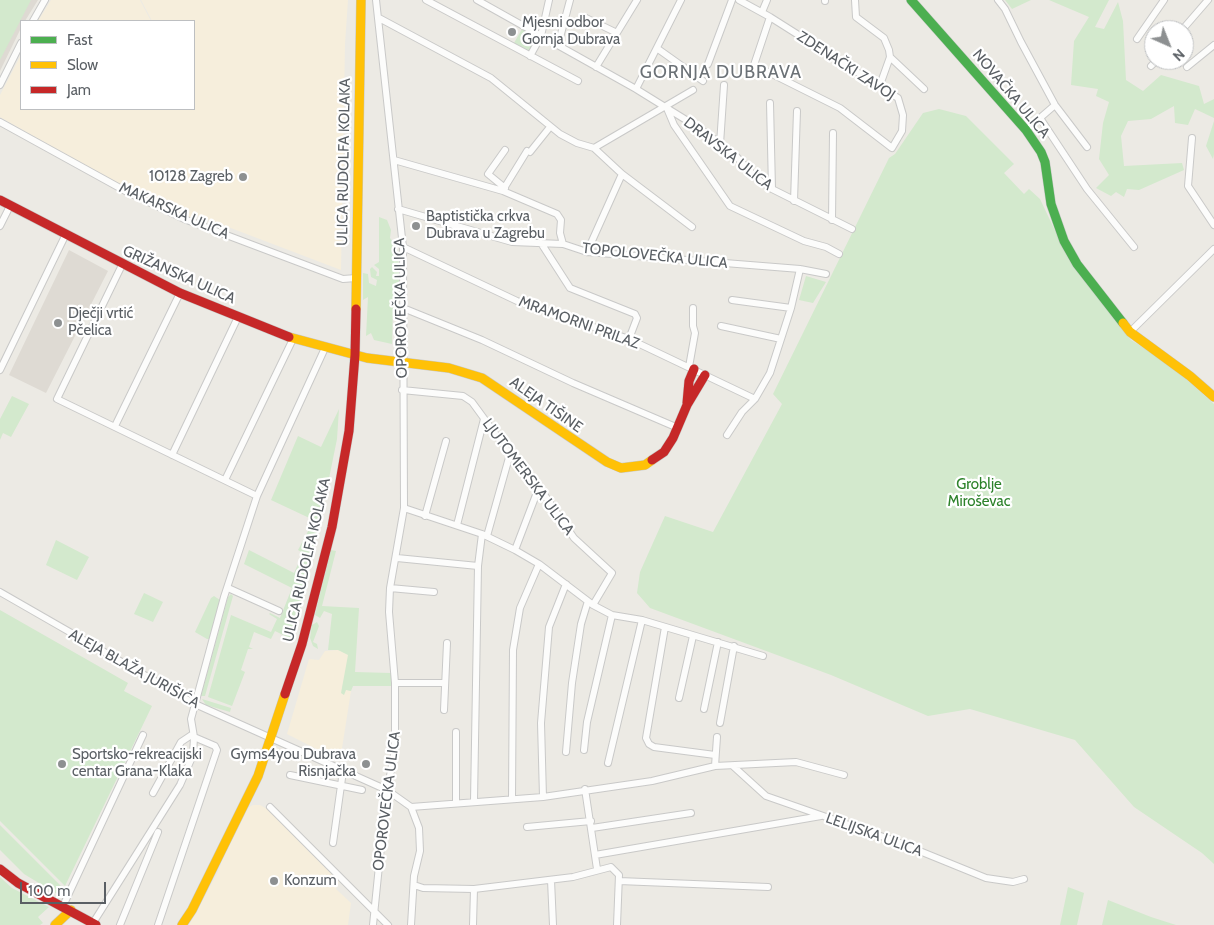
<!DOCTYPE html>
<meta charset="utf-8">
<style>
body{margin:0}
#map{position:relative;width:1214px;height:925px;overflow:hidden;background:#eceae4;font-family:Cabin,sans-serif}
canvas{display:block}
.legend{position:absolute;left:20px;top:20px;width:175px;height:90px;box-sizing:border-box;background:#fff;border:1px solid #bdbfc1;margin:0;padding:6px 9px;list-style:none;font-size:15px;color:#5a5f64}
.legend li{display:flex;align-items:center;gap:10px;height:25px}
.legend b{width:25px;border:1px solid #bdbfc1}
.north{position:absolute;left:1144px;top:20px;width:50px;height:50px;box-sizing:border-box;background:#fff;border:1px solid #bdbfc1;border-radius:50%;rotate:136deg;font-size:14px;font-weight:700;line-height:20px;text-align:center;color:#5a5f64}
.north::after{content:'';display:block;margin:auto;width:18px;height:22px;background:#8d9091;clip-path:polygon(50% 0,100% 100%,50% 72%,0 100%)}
.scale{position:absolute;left:20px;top:882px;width:86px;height:22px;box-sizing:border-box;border:2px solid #5a5f64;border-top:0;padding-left:6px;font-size:15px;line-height:18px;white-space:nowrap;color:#5a5f64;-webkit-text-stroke:4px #fff;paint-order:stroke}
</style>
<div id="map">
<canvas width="1214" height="925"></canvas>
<ul class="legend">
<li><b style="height:6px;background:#4caf50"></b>Fast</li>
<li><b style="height:6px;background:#ffc107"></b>Slow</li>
<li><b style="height:6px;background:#c62828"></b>Jam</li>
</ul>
<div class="north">N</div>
<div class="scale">100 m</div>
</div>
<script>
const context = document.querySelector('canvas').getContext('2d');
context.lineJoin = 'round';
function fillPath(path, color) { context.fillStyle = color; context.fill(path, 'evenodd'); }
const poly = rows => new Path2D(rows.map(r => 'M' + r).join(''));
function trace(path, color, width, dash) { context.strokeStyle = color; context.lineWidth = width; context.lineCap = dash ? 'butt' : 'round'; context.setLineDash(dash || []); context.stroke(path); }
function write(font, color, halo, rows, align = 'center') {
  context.font = font + ' Cabin,sans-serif'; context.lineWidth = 4.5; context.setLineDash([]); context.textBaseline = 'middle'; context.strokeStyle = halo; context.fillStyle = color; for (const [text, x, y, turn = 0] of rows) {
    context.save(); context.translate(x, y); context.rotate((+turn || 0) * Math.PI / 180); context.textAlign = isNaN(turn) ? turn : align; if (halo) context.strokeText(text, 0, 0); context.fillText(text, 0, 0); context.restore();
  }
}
fillPath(poly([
 [51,0,140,0,151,21,38,21],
 [141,0,348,0,345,44,341,270,194,214,191,220,146,200,0,117,0,95,21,55,21,109,194,109,194,21,152,21],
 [338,650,349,654,342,689,351,691,340,761,287,734,309,659,319,660,325,651],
 [253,805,260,805,267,809,339,882,336,889,351,903,348,925,189,925,219,870,223,857,246,809]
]), '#f6eedc');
fillPath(poly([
 [0,0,38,0,25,21,21,21,21,28,0,71],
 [69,250,108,271,46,393,9,375]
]), '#dedad3');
fillPath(poly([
 [0,0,31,0,0,60],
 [1005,0,1031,0,1012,9],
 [1049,0,1109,0,1095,27,1104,29,1118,2,1123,21,1126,80,1143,91,1161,75,1199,86,1204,104,1214,99,1214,118,1195,109,1188,125,1175,123,1174,106,1151,119,1128,121,1121,136,1124,166,1182,163,1184,170,1139,190,1127,189,1124,197,1116,192,1111,196,1096,188,1109,175,1099,159,1103,123,1109,102,1096,96,1098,89,1071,85,1074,41,1089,17],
 [522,29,537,37,529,51,514,43],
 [939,109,966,116,1014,164,1004,173,1024,194,1029,189,1040,199,1069,260,1131,340,1168,363,1214,404,1214,864,1202,853,1134,807,1075,740,970,709,928,716,831,675,650,608,637,593,640,572,665,516,713,532,782,404,773,394,889,158,895,154,923,113],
 [1214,121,1214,154,1213,159,1206,146],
 [379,217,387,220,391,230,390,238,397,247,400,275,398,292,393,305,392,344,374,340,371,333,366,336,368,297,363,300,363,273,368,274,369,283,376,286,377,280,371,277,370,269,372,267,377,272,376,276,379,276,379,269,374,265,379,262],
 [806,276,826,282,813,303,799,300],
 [12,396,29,404,11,437,3,433,0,440,0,419],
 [339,409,337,439,320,523,271,500,298,436,321,447],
 [313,522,319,525,293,640,275,631,271,639,254,632,249,647,253,649,248,649,241,670,245,672,232,706,208,697,231,615,271,632,277,619,269,614,270,613,280,618,292,588,244,564,249,550,294,573,303,553,298,550],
 [56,540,89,557,77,580,46,565],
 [331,550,336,551,322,606,359,608,355,672,391,673,393,686,353,686,351,691,346,690,344,695,341,693,348,655,338,650,328,650,332,614,324,611,320,618,315,615],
 [144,593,163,602,153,622,134,614],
 [231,594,233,596,205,696,201,696,228,597],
 [214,596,220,600,210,639,207,639,195,632,211,598],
 [0,610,128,683,124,691,152,706,65,886,0,821],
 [317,622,319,626,313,642,317,644,318,649,313,646,310,638,312,625],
 [202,699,231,708,230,712,206,705],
 [0,825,61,886,57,894,24,874,0,850],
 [0,877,12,888,49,907,38,917,43,923,40,925,0,925],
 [1068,887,1084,893,1077,925,1060,925],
 [1108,900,1151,917,1176,925,1102,925]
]), '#d3e9cd');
const street = poly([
 [426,0,578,81],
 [477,0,636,89,699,128,735,155,756,178,772,189,852,229],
 [739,0,770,17,898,98,903,115,902,131,892,148,840,108,754,65,770,17],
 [855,0,856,17,884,38,889,50,890,57,880,85],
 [998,0,1005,9,1021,42,1055,105,1087,147],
 [825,1,825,0],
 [762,12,767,0],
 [584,17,615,32],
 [379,18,491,78,560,134,577,143,594,148,622,174,692,227],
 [33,21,45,0],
 [1182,30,1208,0],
 [1137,39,1164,0],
 [558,45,570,0],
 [658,49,703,81],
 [530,56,541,36,549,0],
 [890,57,924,89],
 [708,64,732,0],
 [1151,66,1157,60],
 [596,67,637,0],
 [1187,67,1214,45],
 [0,85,21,43],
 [636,89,681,0],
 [770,103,772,189],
 [666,106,674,125,730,206,804,241,826,247,839,254],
 [1040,118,1087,189,1134,247],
 [0,122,129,193,184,219,343,279,356,278],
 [1026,130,1055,105],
 [1192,138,1188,186,1214,225],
 [720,144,724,85],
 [594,148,693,90],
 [505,150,488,174,505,188],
 [530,152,550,127],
 [394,160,503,191,557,214,561,220,560,233,563,244],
 [503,190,527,151],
 [794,201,797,111],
 [398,209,512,242,563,244,587,252,800,269,826,274],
 [832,220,833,133],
 [0,226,10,206],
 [541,243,570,288,635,314,637,318,629,339],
 [403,247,517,301,629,339,755,399],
 [587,252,622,174],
 [122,265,57,399,257,496],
 [732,300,791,308],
 [403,308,482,340,573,383,678,428],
 [721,326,781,339],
 [1130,332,1214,249],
 [689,367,695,333,693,326,693,308],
 [0,370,65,236],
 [402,390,463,396,472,402,510,454,539,487,574,538,612,573,593,605],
 [115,426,180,293],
 [727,435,742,412,755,399,770,373,791,308,800,269],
 [172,455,238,317],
 [225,480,293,339],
 [404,508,482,534,515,550,539,564,593,605,612,615,642,620,763,656],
 [425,516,446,441],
 [457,525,484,419],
 [487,536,510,454],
 [515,550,539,487],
 [397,558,478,566],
 [228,588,279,611],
 [390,588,434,592],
 [0,592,195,704,387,790,411,807,543,797,652,781,715,766,796,762,844,775],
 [665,627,646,738,649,744,654,747,715,755],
 [395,683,445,683],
 [679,698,693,636],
 [704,709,718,642],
 [444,710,447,643],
 [720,723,734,646],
 [456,732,456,802],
 [584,750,587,722,612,615],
 [566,752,572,683,581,624,588,601],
 [608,763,642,620],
 [715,766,717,737],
 [733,766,766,796,895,841,986,878,1013,882,1024,879],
 [290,775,362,790],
 [585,789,597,869],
 [153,793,181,742,193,734],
 [543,797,541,723,549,627,566,584],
 [512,799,513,650,520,608,539,564],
 [474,801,478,566,482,534],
 [270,807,388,925],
 [527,827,591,821],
 [592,828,691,813],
 [333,843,343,771],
 [595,855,821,816],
 [551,880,553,925],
 [619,881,768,887],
 [414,885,423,888,474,889,573,877,611,867,619,875,617,925],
 [63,906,143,735],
 [93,923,180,785,193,755,194,737],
 [120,925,158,832],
 [158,925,217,750,215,746,194,737,191,719,224,597,257,496,325,348],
 [373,925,386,797,395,749,395,683,389,612,390,588,404,508,403,247,376,0],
 [411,925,414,876,420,851,419,828,411,807],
 [473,925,474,889]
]);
const fast = poly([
 [911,0,1026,130,1041,152,1045,162,1051,204,1064,241,1077,264,1123,323]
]);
const slow = poly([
 [356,309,361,0],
 [1123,323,1130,332,1190,376,1214,397],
 [289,337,367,358,449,368,482,378,607,462,621,468,645,465,652,460],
 [55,925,71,910],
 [182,925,192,910,258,776,285,694]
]);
const jam = poly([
 [0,200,180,293,289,337],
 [687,403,689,381,694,369],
 [652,460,664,452,673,438,687,405,705,375],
 [285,694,302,644,332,527,349,431,355,355,356,309],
 [0,869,18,883,96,925]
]);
trace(street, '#c9c9c8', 8);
trace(fast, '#c7c8c6', 10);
trace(slow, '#c7c8c6', 10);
trace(jam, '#c7c8c6', 10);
trace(street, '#fcfcfb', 6);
trace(fast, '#4caf50', 9);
trace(slow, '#ffc107', 9);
trace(jam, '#c62828', 9);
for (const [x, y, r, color] of [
 [512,32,5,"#8d9091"],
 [243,177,5,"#8d9091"],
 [416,226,5,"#8d9091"],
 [58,323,5,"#8d9091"],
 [62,764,5,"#8d9091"],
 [366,764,5,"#8d9091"],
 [274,881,5,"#8d9091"]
]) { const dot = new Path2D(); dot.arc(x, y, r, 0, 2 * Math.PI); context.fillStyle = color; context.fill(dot); trace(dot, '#fff', 2); }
write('15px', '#5a5f64', '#fff', [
 ["Mjesni odbor",522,23],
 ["Gornja Dubrava",522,40],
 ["10128 Zagreb",233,177,"right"],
 ["Baptistička crkva",426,217],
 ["Dubrava u Zagrebu",426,234],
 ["Dječji vrtić",68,314],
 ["Pčelica",68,331],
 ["Sportsko-rekreacijski",72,755],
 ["centar Grana-Klaka",72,772],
 ["Gyms4you Dubrava",356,755,"right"],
 ["Risnjačka",356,772,"right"],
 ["Konzum",284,881]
], 'left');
write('15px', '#5a5f64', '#fff', [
 ["ZDENAČKI ZAVOJ",846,66,33],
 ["NOVAČKA ULICA",1011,94,50],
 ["DRAVSKA ULICA",728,154,38],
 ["ULICA RUDOLFA KOLAKA",344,162,-89],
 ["MAKARSKA ULICA",174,211,24],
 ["TOPOLOVEČKA ULICA",655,256,6],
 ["GRIŽANSKA ULICA",179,275,24],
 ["OPOROVEČKA ULICA",401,308,-91],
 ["MRAMORNI PRILAZ",579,323,20],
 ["ALEJA TIŠINE",546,405,35],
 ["LJUTOMERSKA ULICA",528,477,53],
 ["ULICA RUDOLFA KOLAKA",307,560,-77],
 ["ALEJA BLAŽA JURIŠIĆA",134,669,29],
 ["OPOROVEČKA ULICA",387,801,-83],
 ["LELIJSKA ULICA",874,835,20]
]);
write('15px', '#2d822b', '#fff', [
 ["Groblje",979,485],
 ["Miroševac",979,502]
]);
context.letterSpacing = '1px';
write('18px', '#6b7176', '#fff', [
 ["GORNJA DUBRAVA",721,73]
]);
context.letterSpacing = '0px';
</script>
